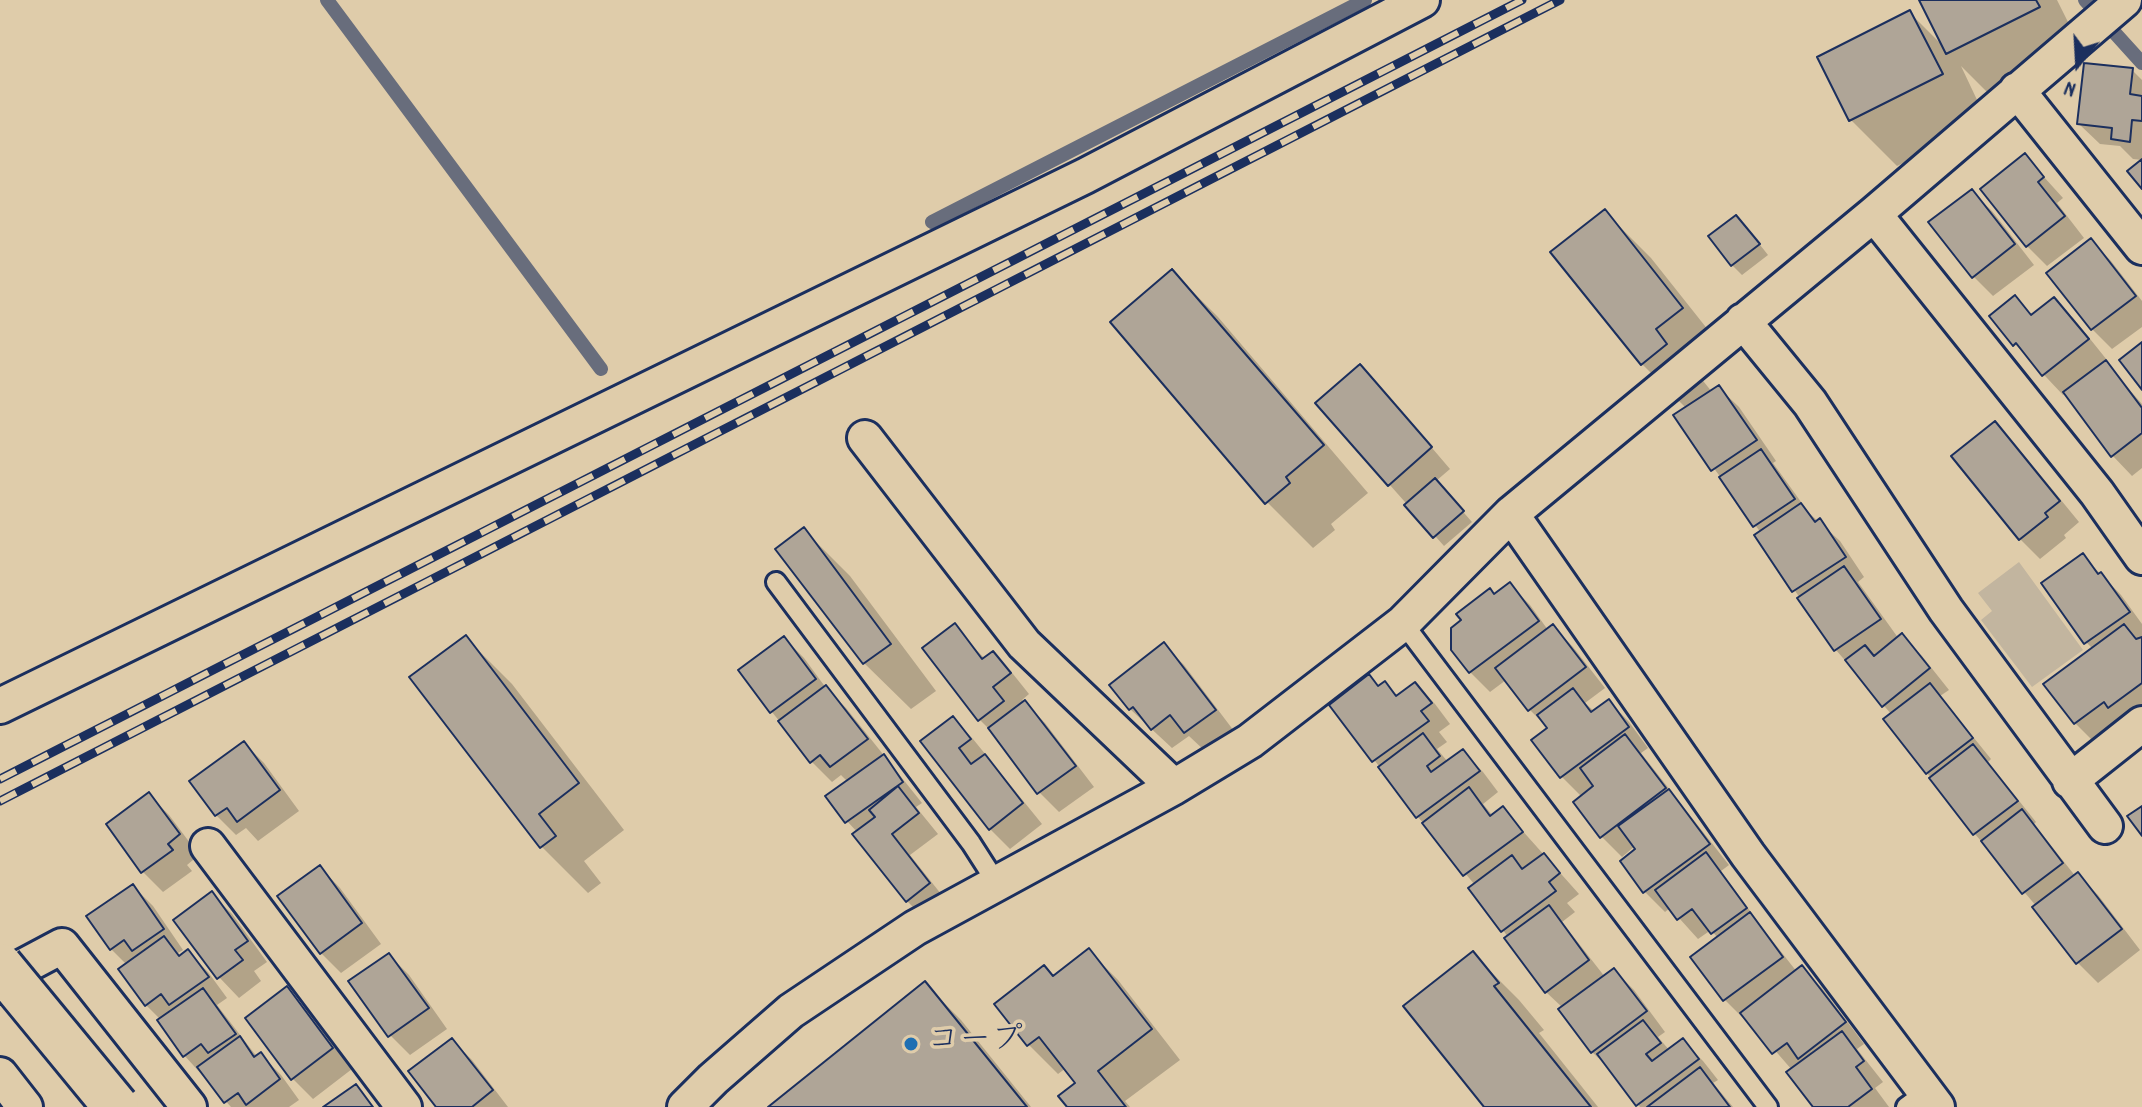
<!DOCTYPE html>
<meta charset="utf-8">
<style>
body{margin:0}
#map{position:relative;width:2142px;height:1107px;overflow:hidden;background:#dfccaa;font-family:Dekko,sans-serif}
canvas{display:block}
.north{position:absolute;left:2038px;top:24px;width:80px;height:80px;-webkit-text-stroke:6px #dfccaa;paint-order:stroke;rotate:198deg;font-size:22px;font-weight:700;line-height:32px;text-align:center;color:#1b2f5e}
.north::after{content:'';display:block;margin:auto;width:28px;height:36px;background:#1b2f5e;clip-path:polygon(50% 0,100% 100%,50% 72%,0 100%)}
</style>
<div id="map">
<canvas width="2142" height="1107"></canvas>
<div class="north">N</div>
</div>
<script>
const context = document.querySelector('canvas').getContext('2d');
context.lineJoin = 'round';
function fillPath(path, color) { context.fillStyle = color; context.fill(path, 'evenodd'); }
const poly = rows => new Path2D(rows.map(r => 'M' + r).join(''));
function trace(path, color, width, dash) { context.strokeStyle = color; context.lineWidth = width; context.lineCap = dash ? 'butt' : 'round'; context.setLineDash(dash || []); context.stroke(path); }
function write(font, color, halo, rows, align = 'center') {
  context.font = font + ' Dekko,"Klee One",sans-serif'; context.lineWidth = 7; context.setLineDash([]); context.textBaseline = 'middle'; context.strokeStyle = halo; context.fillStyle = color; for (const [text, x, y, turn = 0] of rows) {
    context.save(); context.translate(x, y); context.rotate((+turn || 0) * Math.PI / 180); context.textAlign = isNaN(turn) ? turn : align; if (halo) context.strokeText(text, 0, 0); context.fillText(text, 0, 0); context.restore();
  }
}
fillPath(poly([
 [2019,562,2083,650,2032,687,1981,620,1992,611,1978,593]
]), '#c2b59f');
fillPath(poly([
 [1921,0,2057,0,2084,54,1994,99,1961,66,1987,121,1897,166,1851,120,1910,13,1943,46],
 [2132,70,2142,80,2142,160,2133,159,2120,146,2100,144,2079,124],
 [2025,156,2063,198,2057,203,2084,238,2047,266,2027,246],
 [1971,191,1992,211,2034,265,1993,296,1973,276],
 [1605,212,1651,258,1728,355,1700,377,1712,392,1718,387,1739,407,1776,461,1773,463,1809,513,1840,541,1864,577,1858,582,1899,639,1902,636,1922,656,1949,690,1940,696,1991,759,1988,762,2036,822,2034,824,2076,877,2078,875,2098,895,2140,950,2098,983,2078,963,2037,907,1975,834,1927,773,1892,715,1836,650,1757,536,1761,533,1676,416,1687,409,1642,364,1553,252],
 [1746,227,1768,255,1742,275,1732,265],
 [2091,241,2111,261,2142,301,2142,327,2112,349,2092,329,2049,273],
 [1172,271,1218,317,1368,493,1331,524,1335,530,1313,548,1267,502],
 [2015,298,2033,316,2054,299,2074,319,2107,360,2105,362,2142,404,2142,468,2132,476,2112,455,2066,393,2063,395,2015,344],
 [1380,387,1450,469,1436,481,1472,522,1444,546,1389,484],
 [1995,424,2015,444,2079,522,2064,535,2066,538,2040,559,2020,539],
 [804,530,850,576,936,691,911,709,864,663,778,549],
 [2083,556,2121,595,2142,624,2142,718,2095,743,2075,723,2093,649,2086,642],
 [1510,585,1530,605,1548,630,1553,626,1573,647,1605,688,1585,703,1595,712,1609,701,1629,722,1648,748,1641,753,1729,865,1721,871,1764,930,1797,972,1802,968,1822,988,1864,1044,1857,1049,1883,1082,1875,1088,1889,1107,1815,1107,1792,1070,1747,1018,1745,1020,1725,1000,1692,957,1718,938,1711,930,1698,939,1670,908,1665,912,1644,891,1635,846,1622,857,1601,836,1582,797,1562,777,1534,740,1549,729,1530,710,1506,680,1490,692,1470,672,1495,596],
 [954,626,985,659,993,653,1013,674,1029,694,1022,700,1045,723,1094,787,1059,812,1039,792,998,738,979,719],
 [465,637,512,684,624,830,584,861,601,883,588,893,542,847],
 [784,638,804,658,826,688,846,708,922,803,916,807,938,834,910,855,949,904,927,921,907,901,858,833,847,821,848,782,841,775,832,782,812,762,772,712],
 [1164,645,1184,665,1234,731,1206,752,1189,736,1172,748,1130,709],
 [1385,683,1399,697,1415,684,1435,704,1450,724,1439,732,1447,742,1437,749,1448,762,1463,752,1483,772,1498,792,1483,804,1493,816,1503,809,1579,894,1567,903,1575,912,1562,922,1605,977,1614,970,1634,990,1665,1032,1658,1037,1670,1051,1683,1041,1703,1061,1718,1080,1713,1083,1733,1107,1640,1107,1614,1073,1592,1052,1563,1008,1546,992,1503,930,1475,885,1418,817,1332,705],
 [953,718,973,739,1042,824,1010,849,990,829,923,742],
 [244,743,264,763,299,811,258,841,246,828,236,835,216,815],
 [149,795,169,815,199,855,187,865,192,871,163,892,143,872],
 [320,867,340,888,381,944,341,973,321,953],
 [133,886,153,906,183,950,178,953,182,957,188,952,208,972,227,998,217,1005,254,1053,258,1057,261,1055,281,1075,299,1100,289,1107,231,1107,184,1055,161,1020,146,1005,127,965,111,949],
 [212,894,232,914,267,962,254,971,261,981,239,998,219,977],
 [1089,951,1118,980,1180,1060,1125,1101,1130,1107,1070,1107,1078,1084,1066,1068,1058,1074,1029,1045,997,1005,1054,978],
 [1473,954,1519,1000,1544,1030,1539,1033,1598,1107,1486,1107],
 [389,955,409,975,447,1029,410,1055,390,1035],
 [925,984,961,1020,1031,1107,771,1107],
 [286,989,306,1009,352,1069,313,1099,293,1079],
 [452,1040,472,1060,508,1107,439,1107]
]), '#0003');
trace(poly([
 [327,0,601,369],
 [2085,0,2142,63],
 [932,222,1365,0]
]), '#686d7c', 14);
const building = poly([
 [1919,0,2036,0,2040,7,1946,54,1919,0],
 [1910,10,1943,74,1849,121,1817,57,1910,10],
 [2084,63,2133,68,2130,94,2142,96,2142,121,2132,120,2130,142,2111,139,2112,128,2077,124,2084,63],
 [2025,153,2044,177,2038,182,2065,216,2026,247,1980,189,2025,153],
 [2142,159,2142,189,2127,171,2142,159],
 [1972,189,2015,244,1972,278,1928,222,1972,189],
 [1605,209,1683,308,1656,329,1667,344,1641,365,1550,252,1605,209],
 [1736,215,1760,244,1731,266,1708,236,1736,215],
 [2091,238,2136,296,2091,330,2046,273,2091,238],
 [1172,269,1324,445,1286,477,1290,483,1265,504,1110,322,1172,269],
 [2015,295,2031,315,2054,297,2089,339,2042,376,2016,343,2013,346,1989,316,2015,295],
 [2142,342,2142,390,2119,360,2142,342],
 [2106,360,2142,408,2142,433,2111,457,2063,392,2106,360],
 [1360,364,1432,447,1388,486,1315,403,1360,364],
 [1719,385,1757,440,1711,471,1673,415,1719,385],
 [1995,421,2060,501,2045,513,2048,517,2019,540,1951,456,1995,421],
 [1761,449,1795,499,1753,527,1719,477,1761,449],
 [1435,478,1464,511,1433,538,1404,505,1435,478],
 [1801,503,1815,522,1820,518,1846,557,1792,592,1754,535,1801,503],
 [804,527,891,644,863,664,775,549,804,527],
 [2083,553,2098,574,2101,572,2130,612,2084,644,2041,583,2083,553],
 [1844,566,1881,619,1834,651,1797,598,1844,566],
 [1510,582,1539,621,1469,673,1451,650,1451,628,1461,620,1456,614,1490,588,1494,594,1510,582],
 [955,623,982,659,993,651,1011,673,993,687,1004,701,978,721,922,648,955,623],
 [1553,624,1586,667,1528,711,1495,668,1553,624],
 [2124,624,2136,639,2142,637,2142,683,2108,708,2104,702,2074,724,2043,684,2124,624],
 [1902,633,1930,668,1882,707,1845,660,1865,645,1874,656,1902,633],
 [466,635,579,783,539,814,556,836,540,848,409,677,466,635],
 [784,636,816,679,770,713,738,670,784,636],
 [1164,642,1216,710,1184,733,1170,715,1151,730,1133,707,1129,710,1109,685,1164,642],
 [1369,674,1378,686,1385,681,1396,696,1415,682,1432,703,1421,711,1429,721,1372,762,1329,705,1369,674],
 [1930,683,1973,738,1926,774,1883,719,1930,683],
 [826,685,868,739,830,767,820,755,810,763,778,721,826,685],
 [1573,688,1591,712,1609,699,1629,727,1560,778,1531,740,1547,728,1537,715,1573,688],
 [1025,700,1076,766,1037,794,988,728,1025,700],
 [953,716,971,739,959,748,971,764,985,754,1023,803,989,830,920,741,953,716],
 [1423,733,1440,756,1427,766,1431,772,1463,749,1480,771,1416,818,1378,767,1423,733],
 [1625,734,1666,788,1600,838,1573,802,1593,786,1580,768,1625,734],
 [244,741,280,790,237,822,227,808,215,816,189,781,244,741],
 [1973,744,2018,801,1973,835,1929,778,1973,744],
 [884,754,903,782,845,823,825,796,884,754],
 [898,786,919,813,892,834,930,883,906,902,852,834,875,817,869,810,898,786],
 [1469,787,1490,816,1503,806,1523,832,1463,876,1422,823,1469,787],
 [1669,789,1710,844,1643,893,1620,861,1635,849,1618,826,1669,789],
 [149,792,180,834,168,844,173,850,141,873,106,824,149,792],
 [2142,806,2142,836,2127,816,2142,806],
 [2022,809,2063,863,2022,894,1981,841,2022,809],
 [1706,852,1747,908,1711,934,1692,909,1677,920,1655,890,1706,852],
 [1544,853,1560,873,1549,882,1556,891,1501,932,1468,888,1512,855,1522,869,1544,853],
 [320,865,362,923,320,954,277,896,320,865],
 [2078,872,2122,929,2076,964,2032,907,2078,872],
 [133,884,164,929,132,951,124,940,110,950,86,916,133,884],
 [212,891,248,941,235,950,243,960,217,979,173,920,212,891],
 [1549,905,1589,960,1545,993,1504,938,1549,905],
 [1750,912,1783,957,1723,1001,1690,957,1750,912],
 [164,936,179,956,188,949,209,977,169,1005,161,994,145,1006,118,969,164,936],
 [1089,948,1152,1029,1098,1071,1126,1107,1067,1107,1058,1096,1075,1083,1039,1037,1027,1046,994,1004,1044,965,1053,976,1089,948],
 [1473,951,1499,983,1494,986,1591,1107,1484,1107,1403,1006,1473,951],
 [389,953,429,1008,388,1037,348,981,389,953],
 [1802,965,1846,1022,1798,1059,1787,1043,1772,1054,1740,1013,1802,965],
 [1614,968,1647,1011,1591,1053,1558,1009,1614,968],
 [925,981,1027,1107,768,1107,925,981],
 [287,986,333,1048,291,1080,245,1018,287,986],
 [203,988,236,1034,208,1053,201,1044,183,1057,157,1020,203,988],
 [1643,1020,1661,1043,1646,1054,1652,1061,1683,1038,1699,1059,1636,1106,1597,1054,1643,1020],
 [1842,1031,1864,1061,1856,1067,1872,1089,1848,1107,1813,1107,1786,1072,1842,1031],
 [240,1036,254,1057,261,1052,280,1079,246,1105,238,1093,224,1103,197,1067,240,1036],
 [452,1038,493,1090,472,1107,436,1107,408,1071,452,1038],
 [1700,1067,1730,1107,1647,1107,1700,1067],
 [356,1084,373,1107,323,1107,356,1084]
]);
fillPath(building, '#afa597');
trace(building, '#1b2f5e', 2);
const lane = poly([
 [776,582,971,843,996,882],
 [1403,623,1768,1107],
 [1906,1107,1925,1093]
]);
const street = poly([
 [2017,90,2142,247],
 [1874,214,2097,493,2142,557],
 [1743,321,1810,403,1946,610,2105,826],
 [865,438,1024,644,1174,787],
 [1511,514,1874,214,2124,0],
 [0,706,1085,176,1422,0],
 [2070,781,2142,724],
 [208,846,404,1107],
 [0,979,62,946,189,1107],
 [0,1075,25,1107],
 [685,1107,713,1079,791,1011,915,928,1174,787,1250,741,1403,623,1511,514,1748,855,1937,1107]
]);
trace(lane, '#1b2f5e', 24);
trace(street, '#1b2f5e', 40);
trace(lane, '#dfccaa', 18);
trace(street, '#dfccaa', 34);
const rail = poly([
 [0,779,1522,0],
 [0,801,1560,0]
]);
trace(rail, '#1b2f5e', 9);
trace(rail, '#dfccaa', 6, [18]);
const secondaryBridge = poly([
 [0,966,116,1107]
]);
trace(secondaryBridge, '#1b2f5e', 50, []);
trace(secondaryBridge, '#dfccaa', 44);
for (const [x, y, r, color] of [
 [911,1044,8,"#1f6fb2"]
]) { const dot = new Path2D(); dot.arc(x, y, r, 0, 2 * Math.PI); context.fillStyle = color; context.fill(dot); trace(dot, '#dfccaa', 3); }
write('32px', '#1b2f5e', '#dfccaa', [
 ["コープ",927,1044]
], 'left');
</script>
